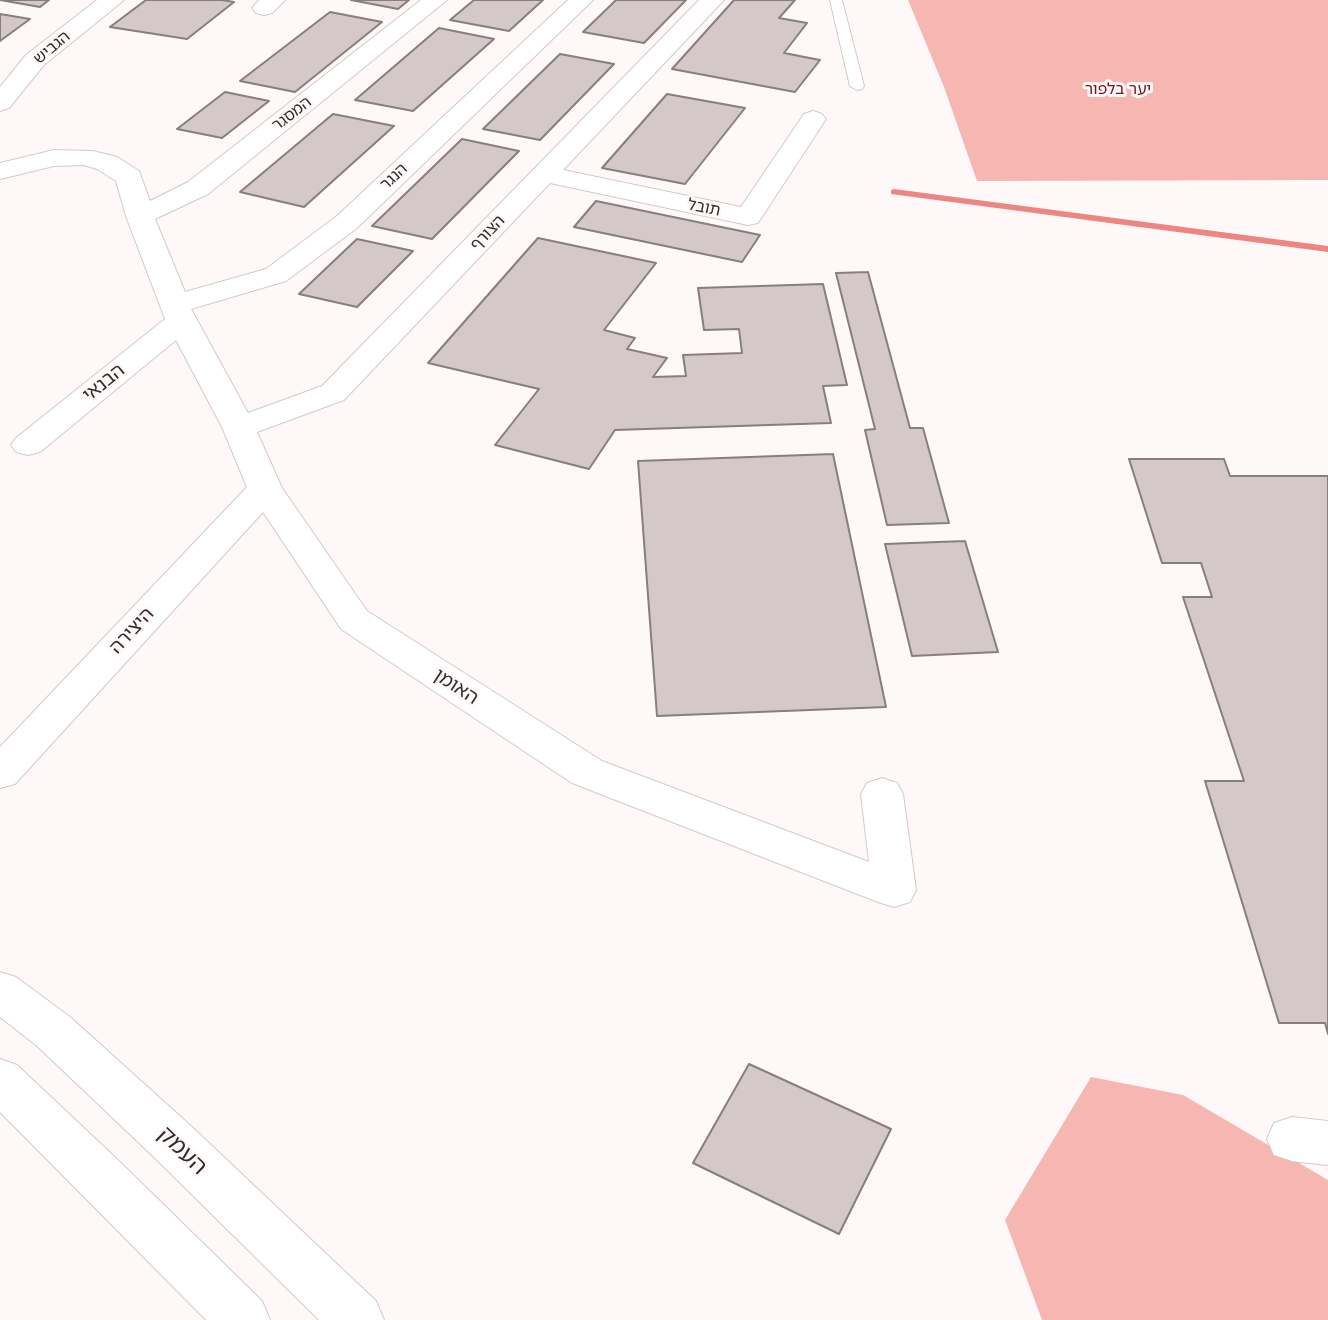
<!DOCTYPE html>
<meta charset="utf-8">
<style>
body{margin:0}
canvas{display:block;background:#fef9f8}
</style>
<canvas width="1328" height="1320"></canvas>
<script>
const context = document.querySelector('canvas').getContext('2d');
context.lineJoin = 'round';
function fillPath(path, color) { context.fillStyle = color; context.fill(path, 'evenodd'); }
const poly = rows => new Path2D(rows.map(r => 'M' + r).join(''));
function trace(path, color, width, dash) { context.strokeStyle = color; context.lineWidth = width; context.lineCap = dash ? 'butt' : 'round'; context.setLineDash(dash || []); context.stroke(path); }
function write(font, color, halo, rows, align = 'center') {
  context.font = font + ' "Fira Sans","Noto Sans Hebrew",sans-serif'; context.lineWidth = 6; context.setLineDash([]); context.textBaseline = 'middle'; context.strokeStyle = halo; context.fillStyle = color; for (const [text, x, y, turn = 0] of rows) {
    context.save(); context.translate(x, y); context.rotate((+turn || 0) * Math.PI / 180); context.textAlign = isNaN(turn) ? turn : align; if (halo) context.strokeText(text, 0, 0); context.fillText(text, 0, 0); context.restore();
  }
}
fillPath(poly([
 [908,0,1328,0,1328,180,977,181,944,87],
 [1091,1077,1183,1095,1328,1180,1328,1320,1042,1320,1005,1220]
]), '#f6b6b2');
fillPath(poly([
 [894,189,1328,246,1328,252,891,194,891,190,894,189]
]), '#ed8683');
const building = poly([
 [0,0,49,0,40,7,0,0],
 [146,0,222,0,234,2,187,39,110,27,146,0],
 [351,0,409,0,398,9,351,0],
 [474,0,543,0,509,31,450,20,474,0],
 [616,0,686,0,644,43,583,32,616,0],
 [734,0,795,0,779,18,807,23,784,53,820,60,795,92,672,69,734,0],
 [330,12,382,22,295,92,240,81,330,12],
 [0,14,30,19,0,41,0,14],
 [439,28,494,39,413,111,355,100,439,28],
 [560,54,614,64,540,140,483,129,560,54],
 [225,92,269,101,222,138,177,129,225,92],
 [667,94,745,108,685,184,602,168,667,94],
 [333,114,394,126,304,207,240,192,333,114],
 [462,139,519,151,432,239,372,226,462,139],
 [596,201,760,235,742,262,574,227,596,201],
 [538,238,656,263,604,330,635,338,627,349,667,358,653,377,686,376,683,355,742,353,739,329,704,330,698,288,823,284,847,385,823,386,831,423,615,430,589,469,495,445,539,389,428,363,538,238],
 [357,239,413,251,357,307,299,294,357,239],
 [868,272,910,428,923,428,949,523,887,525,865,430,875,429,836,273,868,272],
 [833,454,886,707,657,716,638,461,833,454],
 [1129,459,1224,459,1230,476,1328,476,1328,1034,1325,1023,1279,1023,1205,781,1244,781,1183,597,1212,597,1201,563,1162,563,1129,459],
 [965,541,998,652,912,656,885,544,965,541],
 [749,1064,891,1129,839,1234,693,1163,749,1064]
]);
fillPath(building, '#d4c9c8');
trace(building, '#887e7d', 2);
const lane = poly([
 [830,0,842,0,864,86,862,89,857,90,850,86,830,0]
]);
const street = poly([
 [97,0,124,0,44,65,9,108,0,111,0,87,26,55,97,0],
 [259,0,285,0,272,13,264,15,256,13,252,8,259,0],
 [421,0,447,0,208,194,155,219,185,292,266,269,337,216,568,0,593,0,357,228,286,281,191,309,248,413,322,386,699,0,724,0,563,170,741,207,804,114,813,111,822,114,826,119,758,223,748,225,550,183,344,400,257,432,282,488,367,611,602,761,869,862,861,794,867,783,882,778,897,783,903,794,916,890,910,902,894,907,878,902,572,783,341,629,263,512,15,784,0,788,0,747,247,487,222,427,176,340,40,452,28,455,16,452,11,445,16,438,165,319,126,216,116,181,97,169,84,165,54,166,0,179,0,163,54,150,93,151,117,157,139,171,150,201,188,182,421,0],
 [1292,1117,1328,1121,1328,1165,1292,1161,1274,1155,1267,1139,1274,1123,1292,1117]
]);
const secondary = poly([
 [0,972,16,977,70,1017,192,1127,376,1301,384,1320,319,1320,156,1159,36,1045,0,1017,0,972],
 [0,1059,17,1065,119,1161,262,1301,270,1320,206,1320,0,1112,0,1059]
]);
trace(lane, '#d5c9c8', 2);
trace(street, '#d5c9c8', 2);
trace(secondary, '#d5c9c8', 2);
fillPath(lane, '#fff');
fillPath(street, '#fff');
fillPath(secondary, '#fff');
write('16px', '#302c2b', '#fef9f8', [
 ["הגביש",52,48,-40],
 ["המסגר",292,114,-38],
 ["הנגר",394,177,-43],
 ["תובל",704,208,12],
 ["הצורף",488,233,-46]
]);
write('16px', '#73181e', '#fef9f8', [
 ["יער בלפור",1118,90]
]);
write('19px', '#302c2b', '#fef9f8', [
 ["הבנאי",104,383,-39],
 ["היצירה",132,631,-47],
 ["האומן",456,687,33]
]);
write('23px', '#302c2b', '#fef9f8', [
 ["העמק",182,1151,44]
]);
</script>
